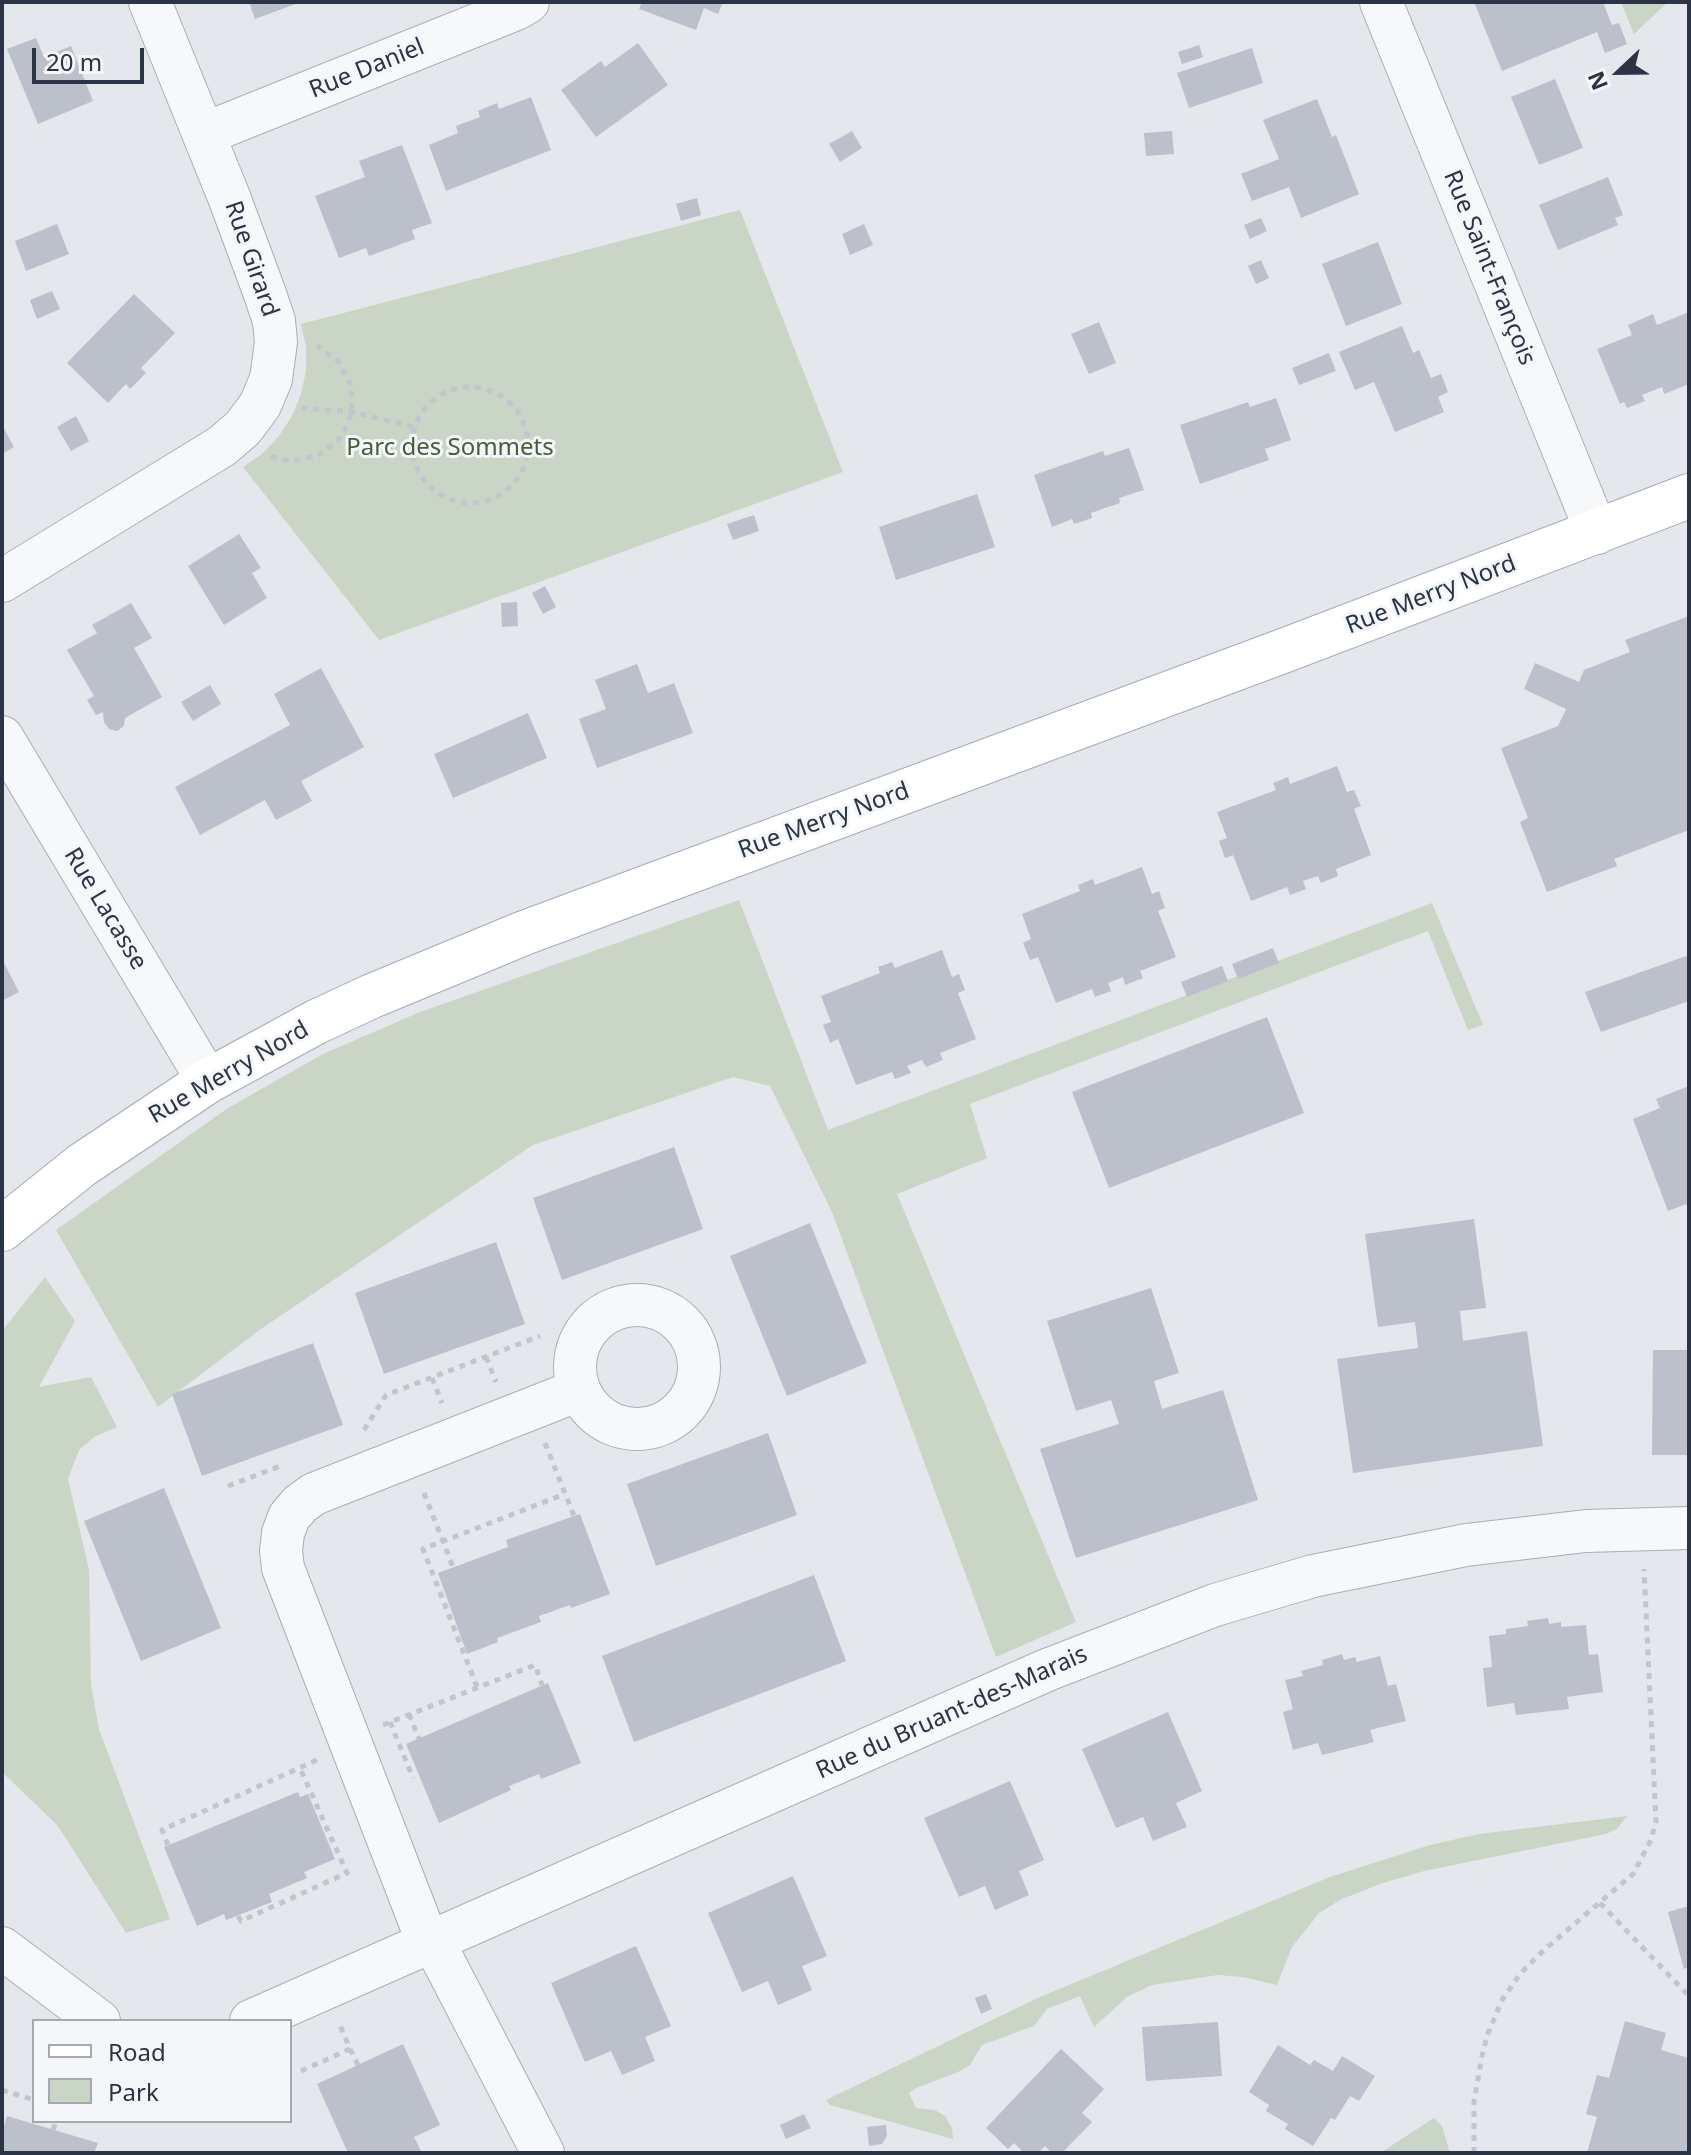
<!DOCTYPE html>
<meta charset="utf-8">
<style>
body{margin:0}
#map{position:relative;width:1691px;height:2155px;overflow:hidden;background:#e4e7ec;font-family:"Noto Sans",sans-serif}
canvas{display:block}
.frame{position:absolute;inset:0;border:4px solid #2b3445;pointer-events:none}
.legend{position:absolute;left:32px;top:2019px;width:260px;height:104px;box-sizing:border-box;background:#f4f6f9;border:2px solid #a4a8b1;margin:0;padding:10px 14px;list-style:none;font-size:24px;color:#2b3445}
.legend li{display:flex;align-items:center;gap:16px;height:40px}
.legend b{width:40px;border:2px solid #a4a8b1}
.north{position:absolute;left:1579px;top:32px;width:80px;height:80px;-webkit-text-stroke:6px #f4f6f9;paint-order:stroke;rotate:248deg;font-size:22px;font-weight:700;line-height:32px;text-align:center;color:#2b3445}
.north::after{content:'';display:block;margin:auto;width:28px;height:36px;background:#2b3445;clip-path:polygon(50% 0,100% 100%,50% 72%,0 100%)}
.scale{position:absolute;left:32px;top:48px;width:112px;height:36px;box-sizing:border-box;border:4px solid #2b3445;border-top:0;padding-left:10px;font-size:24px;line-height:28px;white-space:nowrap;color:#2b3445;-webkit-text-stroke:6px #f4f6f9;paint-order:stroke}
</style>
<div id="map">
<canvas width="1691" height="2155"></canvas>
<div class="frame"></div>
<ul class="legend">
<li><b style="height:10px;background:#fff"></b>Road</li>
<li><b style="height:22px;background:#c9d6c5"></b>Park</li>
</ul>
<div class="north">N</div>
<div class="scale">20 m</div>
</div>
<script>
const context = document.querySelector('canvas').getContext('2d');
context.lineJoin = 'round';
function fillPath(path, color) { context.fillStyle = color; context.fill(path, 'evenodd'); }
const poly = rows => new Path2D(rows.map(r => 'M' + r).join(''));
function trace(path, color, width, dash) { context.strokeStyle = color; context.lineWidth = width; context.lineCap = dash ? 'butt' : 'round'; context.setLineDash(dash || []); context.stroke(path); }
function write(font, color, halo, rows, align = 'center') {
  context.font = font + ' "Noto Sans",sans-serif'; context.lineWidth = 6; context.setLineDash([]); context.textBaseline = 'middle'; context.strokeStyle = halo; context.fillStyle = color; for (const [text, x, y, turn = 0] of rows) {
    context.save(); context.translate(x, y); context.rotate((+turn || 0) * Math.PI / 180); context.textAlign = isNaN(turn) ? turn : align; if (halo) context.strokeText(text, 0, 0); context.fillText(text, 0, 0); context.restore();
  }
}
fillPath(poly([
 [1621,2,1668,2,1634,34],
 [740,210,843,472,379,640,243,467,262,454,279,436,292,416,301,394,306,371,306,347,301,324],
 [739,900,828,1130,1432,903,1483,1025,1468,1030,1428,931,970,1104,987,1158,897,1194,1076,1622,996,1657,832,1212,770,1086,733,1077,533,1145,258,1331,158,1407,56,1230,228,1108,323,1054,420,1012],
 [45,1277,75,1321,39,1387,91,1377,117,1427,94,1437,79,1450,68,1479,89,1570,91,1685,99,1729,170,1919,126,1933,58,1826,2,1772,2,1331],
 [1627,1816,1617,1829,1606,1834,1424,1871,1383,1883,1342,1899,1319,1913,1292,1947,1277,1985,1243,1977,1218,1975,1152,1985,1127,1997,1094,2027,1080,1996,1047,2009,1034,2026,982,2045,970,2065,958,2072,916,2088,909,2093,916,2108,935,2110,945,2116,952,2128,953,2139,830,2105,826,2100,1040,1997,1330,1877,1430,1845,1479,1834],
 [1434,2118,1442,2126,1450,2153,1380,2153]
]), '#c9d6c5');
fillPath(poly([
 [249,2,301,2,255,19],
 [642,2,723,2,718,14,704,8,696,30,639,9],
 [1474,2,1603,2,1612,25,1619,23,1627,44,1605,53,1597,32,1502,71],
 [36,38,44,57,71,46,93,101,38,124,7,49],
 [638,43,668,85,596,137,561,90,601,61,605,67],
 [1199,45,1203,57,1182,64,1178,52],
 [1252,48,1263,83,1189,108,1177,73],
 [1555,79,1583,148,1539,165,1511,97],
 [531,97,551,150,446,191,429,145,458,133,456,126,480,117,478,111,497,103,499,109],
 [1317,99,1332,137,1336,135,1359,194,1301,218,1289,187,1252,201,1241,174,1279,159,1263,120],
 [852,131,862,148,840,162,829,144],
 [1172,131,1174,154,1146,156,1144,133],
 [402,145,432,223,412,230,415,239,369,256,366,248,339,258,315,196,365,177,359,161],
 [1608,177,1623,215,1615,218,1618,225,1558,250,1539,205],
 [697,198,701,215,681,221,676,204],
 [1261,218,1267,231,1250,239,1244,225],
 [57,224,69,254,26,271,15,241],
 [864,224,873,245,850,255,842,234],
 [1378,242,1402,304,1346,326,1322,264],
 [1261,260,1269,278,1256,284,1248,266],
 [52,291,60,309,37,319,30,300],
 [134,294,175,333,141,368,146,373,130,389,126,384,108,403,67,363],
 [1689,312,1689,384,1664,394,1662,387,1642,395,1645,401,1627,408,1624,402,1620,404,1597,349,1632,335,1628,325,1653,314,1657,325],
 [1099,322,1116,363,1089,374,1071,334],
 [1402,326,1413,353,1419,350,1431,378,1441,374,1448,392,1438,397,1444,412,1395,432,1374,382,1355,390,1339,352],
 [1329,353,1336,371,1299,385,1292,368],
 [1276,398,1291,440,1265,449,1269,460,1200,484,1180,425,1248,402,1250,407],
 [76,416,89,441,71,451,57,427],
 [2,425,14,447,2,454],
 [1129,448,1144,490,1119,498,1120,503,1091,513,1092,518,1074,524,1072,519,1052,527,1034,475,1103,451,1105,456],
 [977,494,995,547,896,580,879,527],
 [754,515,759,531,733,540,727,524],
 [239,534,261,568,252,573,267,598,224,625,188,566],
 [545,586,556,607,543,614,532,593],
 [517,602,518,626,502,627,501,603],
 [131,603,152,638,134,648,162,697,125,718,124,726,117,731,109,729,104,722,103,712,96,715,87,700,94,696,67,650,97,633,92,625],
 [1689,616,1689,830,1614,859,1617,866,1547,892,1520,822,1528,818,1501,748,1558,726,1566,709,1524,689,1535,663,1579,682,1584,670,1630,652,1625,640],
 [637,664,648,693,674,683,693,733,597,768,579,719,606,709,595,680],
 [321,668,364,747,301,781,312,801,276,820,265,800,200,835,175,787,290,725,274,694],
 [210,685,221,704,193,721,181,702],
 [528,713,547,758,453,798,434,754],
 [1337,766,1347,792,1354,790,1361,806,1354,809,1371,855,1336,869,1338,876,1321,883,1318,876,1303,881,1306,889,1290,895,1287,887,1251,901,1233,855,1225,858,1219,841,1227,838,1217,812,1276,790,1273,783,1288,777,1290,784],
 [1142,867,1152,894,1159,891,1165,908,1158,911,1176,957,1140,971,1143,978,1125,985,1123,977,1108,983,1111,991,1095,997,1092,989,1056,1003,1038,957,1030,960,1023,943,1031,939,1022,914,1080,891,1078,885,1093,879,1095,885],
 [1273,948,1279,963,1238,979,1232,964],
 [942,950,952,977,959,974,965,990,958,993,976,1039,940,1053,943,1060,926,1067,922,1060,907,1066,911,1073,895,1079,892,1072,856,1085,838,1039,830,1043,823,1025,831,1022,821,996,880,973,878,967,892,962,895,968],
 [1689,955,1689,1001,1601,1032,1585,992],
 [2,959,19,992,2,1001],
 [1222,966,1228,981,1187,997,1181,982],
 [1267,1017,1304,1113,1109,1188,1072,1092],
 [1689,1086,1689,1203,1668,1211,1633,1119,1660,1108,1656,1099],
 [674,1147,703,1229,562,1280,533,1198],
 [1474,1219,1486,1308,1460,1311,1463,1341,1527,1331,1543,1446,1353,1473,1337,1359,1418,1348,1415,1322,1378,1327,1365,1234],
 [810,1223,867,1363,787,1396,730,1256],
 [496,1242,525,1324,384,1374,355,1293],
 [1151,1288,1179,1373,1154,1381,1162,1409,1223,1390,1258,1500,1076,1558,1040,1449,1119,1424,1111,1400,1076,1411,1047,1321],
 [313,1343,343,1425,202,1476,172,1394],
 [1653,1350,1689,1350,1689,1455,1652,1455],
 [768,1433,797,1515,656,1566,627,1484],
 [164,1488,221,1628,141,1661,84,1521],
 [580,1514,610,1594,571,1608,570,1605,539,1616,541,1622,497,1638,498,1642,467,1654,438,1573,508,1547,506,1540],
 [814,1575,846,1661,634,1742,602,1656],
 [1548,1618,1549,1624,1561,1622,1561,1627,1586,1625,1589,1655,1598,1654,1603,1692,1567,1697,1569,1709,1516,1715,1514,1703,1487,1707,1483,1668,1492,1667,1489,1636,1506,1634,1506,1629,1528,1626,1527,1621],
 [1342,1654,1344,1660,1355,1657,1357,1662,1380,1656,1388,1686,1396,1684,1406,1721,1370,1730,1374,1742,1322,1755,1318,1743,1293,1750,1283,1712,1293,1709,1285,1680,1303,1676,1301,1671,1323,1665,1322,1660],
 [548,1683,581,1763,541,1779,539,1774,509,1786,511,1790,439,1823,406,1744],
 [1168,1712,1202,1791,1176,1803,1187,1827,1153,1841,1143,1817,1116,1828,1082,1749],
 [1010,1781,1044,1860,1019,1871,1029,1895,995,1910,985,1886,959,1897,924,1818],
 [298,1792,300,1797,308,1794,335,1859,304,1872,307,1878,269,1894,272,1902,226,1920,224,1914,197,1926,164,1847],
 [793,1876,827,1956,802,1966,812,1990,778,2005,768,1981,742,1992,708,1913],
 [1689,1906,1689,1967,1684,1969,1668,1912],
 [636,1946,671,2026,645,2037,655,2061,622,2075,611,2051,585,2062,551,1983],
 [986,1994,992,2009,981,2014,975,1998],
 [1625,2021,1666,2033,1661,2050,1689,2058,1689,2153,1587,2153,1597,2117,1586,2114,1597,2075,1609,2078],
 [1218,2022,1222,2076,1146,2081,1142,2027],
 [403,2044,440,2125,414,2137,422,2153,348,2153,317,2084],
 [1278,2045,1310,2065,1314,2060,1333,2071,1342,2056,1375,2076,1359,2101,1350,2096,1335,2120,1331,2118,1313,2146,1285,2129,1288,2124,1266,2111,1269,2105,1249,2092],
 [1061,2049,1104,2089,1082,2113,1092,2122,1062,2153,1052,2153,1045,2146,1038,2153,1024,2153,1014,2143,1008,2149,986,2128],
 [804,2114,811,2128,786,2139,780,2125],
 [7,2116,98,2143,94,2153,2,2153,2,2133],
 [886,2125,887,2136,882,2144,869,2146,867,2127]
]), '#bbc0ca');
const minor = poly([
 [1381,2,1597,533],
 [204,134,516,9,528,2],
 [2,581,222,446,243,428,260,405,271,379,276,342,274,321,265,294,229,197,150,2],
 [2,737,208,1081],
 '575 1367a62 62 0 1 1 124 0a62 62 0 1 1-124 0Z',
 [433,1941,543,2153],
 [428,1943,283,1568,281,1551,283,1533,289,1517,300,1504,314,1494,579,1390],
 [2,1948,99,2021],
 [251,2021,1047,1670,1215,1605,1313,1576,1466,1545,1586,1531,1689,1528]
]);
const major = poly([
 [2,1229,82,1165,208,1081,316,1022,372,996,524,933,1283,651,1689,496]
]);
trace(minor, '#a9aeb7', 44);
trace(major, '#a3abb8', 46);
trace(poly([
 '412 445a58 58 0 1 1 116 0a58 58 0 1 1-116 0Z',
 [301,408,352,412,414,427],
 [271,457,290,461,318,456,340,438,347,425,352,412,351,385,338,361,314,343],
 [486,1357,496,1382],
 [432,1378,442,1403],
 [364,1430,386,1395,540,1336],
 [545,1443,574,1516],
 [228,1486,283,1465],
 [424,1493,453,1567],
 [477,1687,423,1549,565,1494],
 [409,1714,419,1739],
 [390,1722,413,1778],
 [383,1725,535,1665,542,1685],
 [168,1845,162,1830,317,1760],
 [1600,1903,1689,1996],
 [238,1916,241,1921,347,1873,300,1768],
 [350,2049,358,2065],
 [301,2071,350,2049,339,2023],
 [2,2090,34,2100],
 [53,2130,56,2121],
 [1474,2153,1474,2101,1482,2056,1487,2036,1502,2000,1520,1974,1544,1950,1633,1874,1651,1840,1656,1822,1644,1569]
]), '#c2c5cb', 5, [6, 6]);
trace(minor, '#f7f8fa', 42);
trace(major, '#fff', 44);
write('24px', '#2b3445', '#f4f6f9', [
 ["Rue Daniel",367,69,-22],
 ["Rue Girard",251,259,71],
 ["Rue Saint-François",1489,268,68],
 ["Rue Merry Nord",1431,595,-21],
 ["Rue Merry Nord",824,821,-20],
 ["Rue Lacasse",105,909,59],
 ["Rue Merry Nord",229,1073,-30],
 ["Rue du Bruant-des-Marais",952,1713,-24]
]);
write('24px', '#3f6138', '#f4f6f9', [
 ["Parc des Sommets",450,448]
]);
</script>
